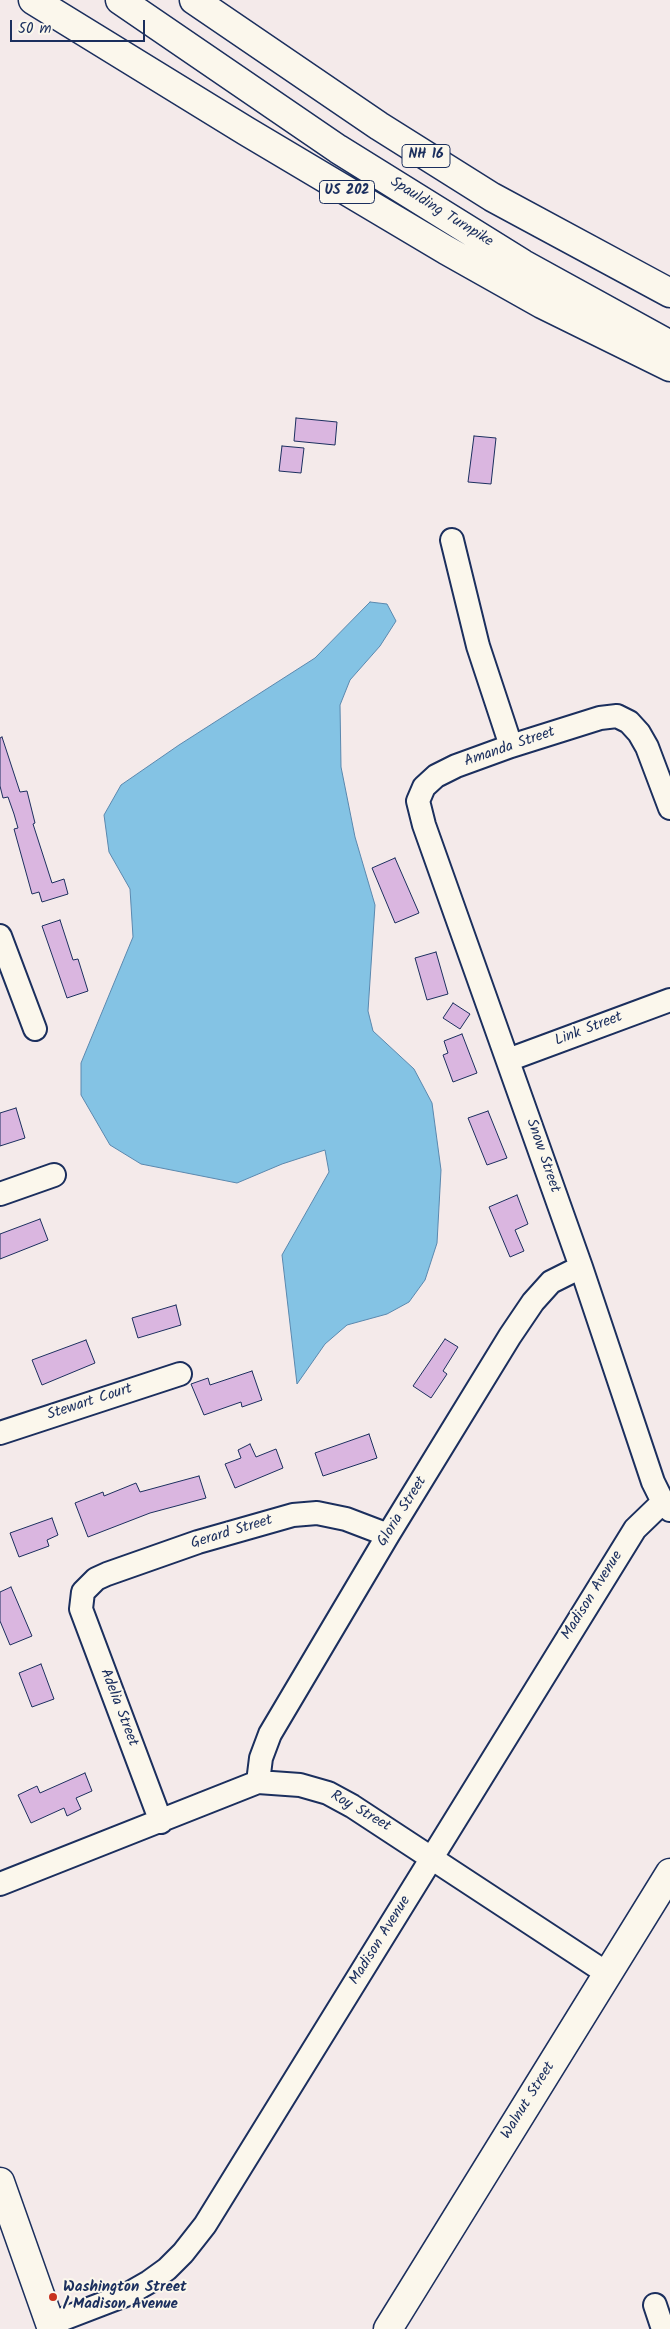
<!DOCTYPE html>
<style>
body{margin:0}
#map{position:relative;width:670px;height:2329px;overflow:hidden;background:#f4eaea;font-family:Kalam,sans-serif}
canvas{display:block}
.scale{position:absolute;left:10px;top:20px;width:135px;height:22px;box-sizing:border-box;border:2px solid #1b2f5e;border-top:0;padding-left:6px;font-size:15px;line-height:18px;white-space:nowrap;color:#1b2f5e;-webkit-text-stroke:4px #fbf7ec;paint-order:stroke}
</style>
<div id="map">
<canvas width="670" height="2329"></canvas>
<div class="scale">50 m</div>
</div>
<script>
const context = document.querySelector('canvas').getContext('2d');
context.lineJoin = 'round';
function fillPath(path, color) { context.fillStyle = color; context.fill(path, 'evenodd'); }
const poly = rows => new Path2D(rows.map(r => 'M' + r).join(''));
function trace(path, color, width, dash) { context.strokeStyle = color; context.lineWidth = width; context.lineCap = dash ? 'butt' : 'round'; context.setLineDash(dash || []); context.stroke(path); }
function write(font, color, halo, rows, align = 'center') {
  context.font = font + ' Kalam,sans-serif'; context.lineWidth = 4; context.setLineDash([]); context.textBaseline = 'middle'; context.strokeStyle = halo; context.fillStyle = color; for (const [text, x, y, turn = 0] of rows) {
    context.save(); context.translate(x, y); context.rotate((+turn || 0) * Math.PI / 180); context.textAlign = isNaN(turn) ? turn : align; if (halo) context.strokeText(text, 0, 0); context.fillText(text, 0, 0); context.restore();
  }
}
const water = poly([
 [370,602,387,604,396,621,380,646,350,680,340,705,341,767,355,837,375,905,368,1011,373,1031,414,1069,432,1103,441,1170,437,1243,425,1280,409,1302,387,1314,347,1325,325,1344,297,1384,282,1255,329,1172,325,1150,282,1164,237,1183,141,1164,110,1145,81,1095,81,1063,133,937,130,889,109,852,104,815,121,785,179,745,315,658,370,602]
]);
fillPath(water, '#84c3e4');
trace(water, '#5a88ae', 1);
const building = poly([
 [296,418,337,422,335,445,294,441,296,418],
 [474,436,496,438,491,484,468,482,474,436],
 [282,446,304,448,301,473,279,471,282,446],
 [2,737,20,792,27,791,35,823,33,824,52,883,64,879,68,894,42,902,39,892,32,894,14,829,18,828,14,814,8,797,3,798,0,786,0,738,2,737],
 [395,858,419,913,395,923,372,868,395,858],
 [60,920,73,960,78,959,88,991,67,998,42,926,60,920],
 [436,952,448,994,427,1000,415,958,436,952],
 [453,1003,470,1014,460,1029,443,1018,453,1003],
 [462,1034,477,1073,453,1082,443,1055,448,1053,444,1041,462,1034],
 [16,1108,25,1138,0,1146,0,1113,16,1108],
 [488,1111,507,1158,487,1165,468,1118,488,1111],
 [517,1195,528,1224,515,1230,524,1251,510,1257,489,1207,517,1195],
 [40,1219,48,1240,0,1259,0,1234,40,1219],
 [176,1305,181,1325,138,1338,132,1318,176,1305],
 [445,1339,458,1347,443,1371,447,1374,431,1398,413,1386,445,1339],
 [86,1340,95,1363,42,1385,32,1360,86,1340],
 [252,1371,262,1400,242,1407,241,1402,204,1415,191,1384,208,1378,210,1385,252,1371],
 [369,1434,377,1458,323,1476,315,1453,369,1434],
 [250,1444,256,1457,276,1449,283,1468,235,1488,225,1464,241,1458,238,1450,250,1444],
 [199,1476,206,1498,150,1513,88,1537,75,1503,103,1492,104,1496,136,1483,140,1492,199,1476],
 [52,1518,58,1535,47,1540,49,1546,19,1557,10,1533,52,1518],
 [11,1587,32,1636,10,1645,0,1621,0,1592,11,1587],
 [41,1664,54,1699,32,1707,19,1673,41,1664],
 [85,1773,92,1791,76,1798,81,1809,67,1816,64,1808,31,1823,18,1795,37,1786,40,1793,85,1773]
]);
fillPath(building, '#dab6e0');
trace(building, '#1b2f5e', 1);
const minor = poly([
 [452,540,478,646,511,746],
 [670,808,647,747,639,733,629,722,617,716,600,718,511,746,456,766,436,776,424,787,418,801,424,825,581,1267,653,1482,663,1502,670,1510],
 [0,936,35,1029],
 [508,1060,670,1000],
 [0,1194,54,1175],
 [0,1433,180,1374],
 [258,1782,261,1758,270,1734,388,1535,510,1336,533,1302,551,1282,581,1267],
 [161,1822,81,1609,83,1592,96,1579,107,1574,198,1542,293,1515,317,1513,346,1519,388,1535],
 [0,1884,258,1782,300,1785,328,1793,352,1806,608,1974],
 [655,2305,663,2329],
 [50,2324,128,2294,149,2282,167,2269,183,2253,205,2225,635,1529,663,1502]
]);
const major = poly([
 [0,2182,52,2329],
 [388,2329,670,1873]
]);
const highway = poly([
 [33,0,246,131,446,250,542,304,670,367],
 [120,0,338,149,523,264,670,345],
 [194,0,379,126,492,197,670,293]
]);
trace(minor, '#1b2f5e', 26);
trace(major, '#1b2f5e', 31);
trace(highway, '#1b2f5e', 31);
trace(minor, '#fbf7ec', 22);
trace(major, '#fbf7ec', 28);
trace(highway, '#fbf7ec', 28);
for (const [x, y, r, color] of [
 [53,2297,5,"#c8321e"]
]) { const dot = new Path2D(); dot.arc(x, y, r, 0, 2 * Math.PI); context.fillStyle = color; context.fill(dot); trace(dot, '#fbf7ec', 2); }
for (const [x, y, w] of [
 [426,156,48],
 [347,192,55]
]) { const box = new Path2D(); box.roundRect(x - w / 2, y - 11.5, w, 23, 4); context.fillStyle = '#fbf7ec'; context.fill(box); trace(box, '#1b2f5e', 1); }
write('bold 14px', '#1b2f5e', null, [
 ["NH 16",426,156],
 ["US 202",347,192]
]);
write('15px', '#1b2f5e', '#fbf7ec', [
 ["Spaulding Turnpike",441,213,32],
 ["Amanda Street",510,748,-19],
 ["Link Street",589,1030,-21],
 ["Snow Street",542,1156,71],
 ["Stewart Court",90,1403,-18],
 ["Gloria Street",403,1512,-58],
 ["Gerard Street",232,1533,-17],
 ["Madison Avenue",593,1596,-58],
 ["Adelia Street",118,1708,69],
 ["Roy Street",360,1812,30],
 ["Madison Avenue",381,1941,-58],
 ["Walnut Street",529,2101,-58]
]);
write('bold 15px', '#1b2f5e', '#fbf7ec', [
 ["Washington Street",63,2288],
 ["/ Madison Avenue",63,2305]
], 'left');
</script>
